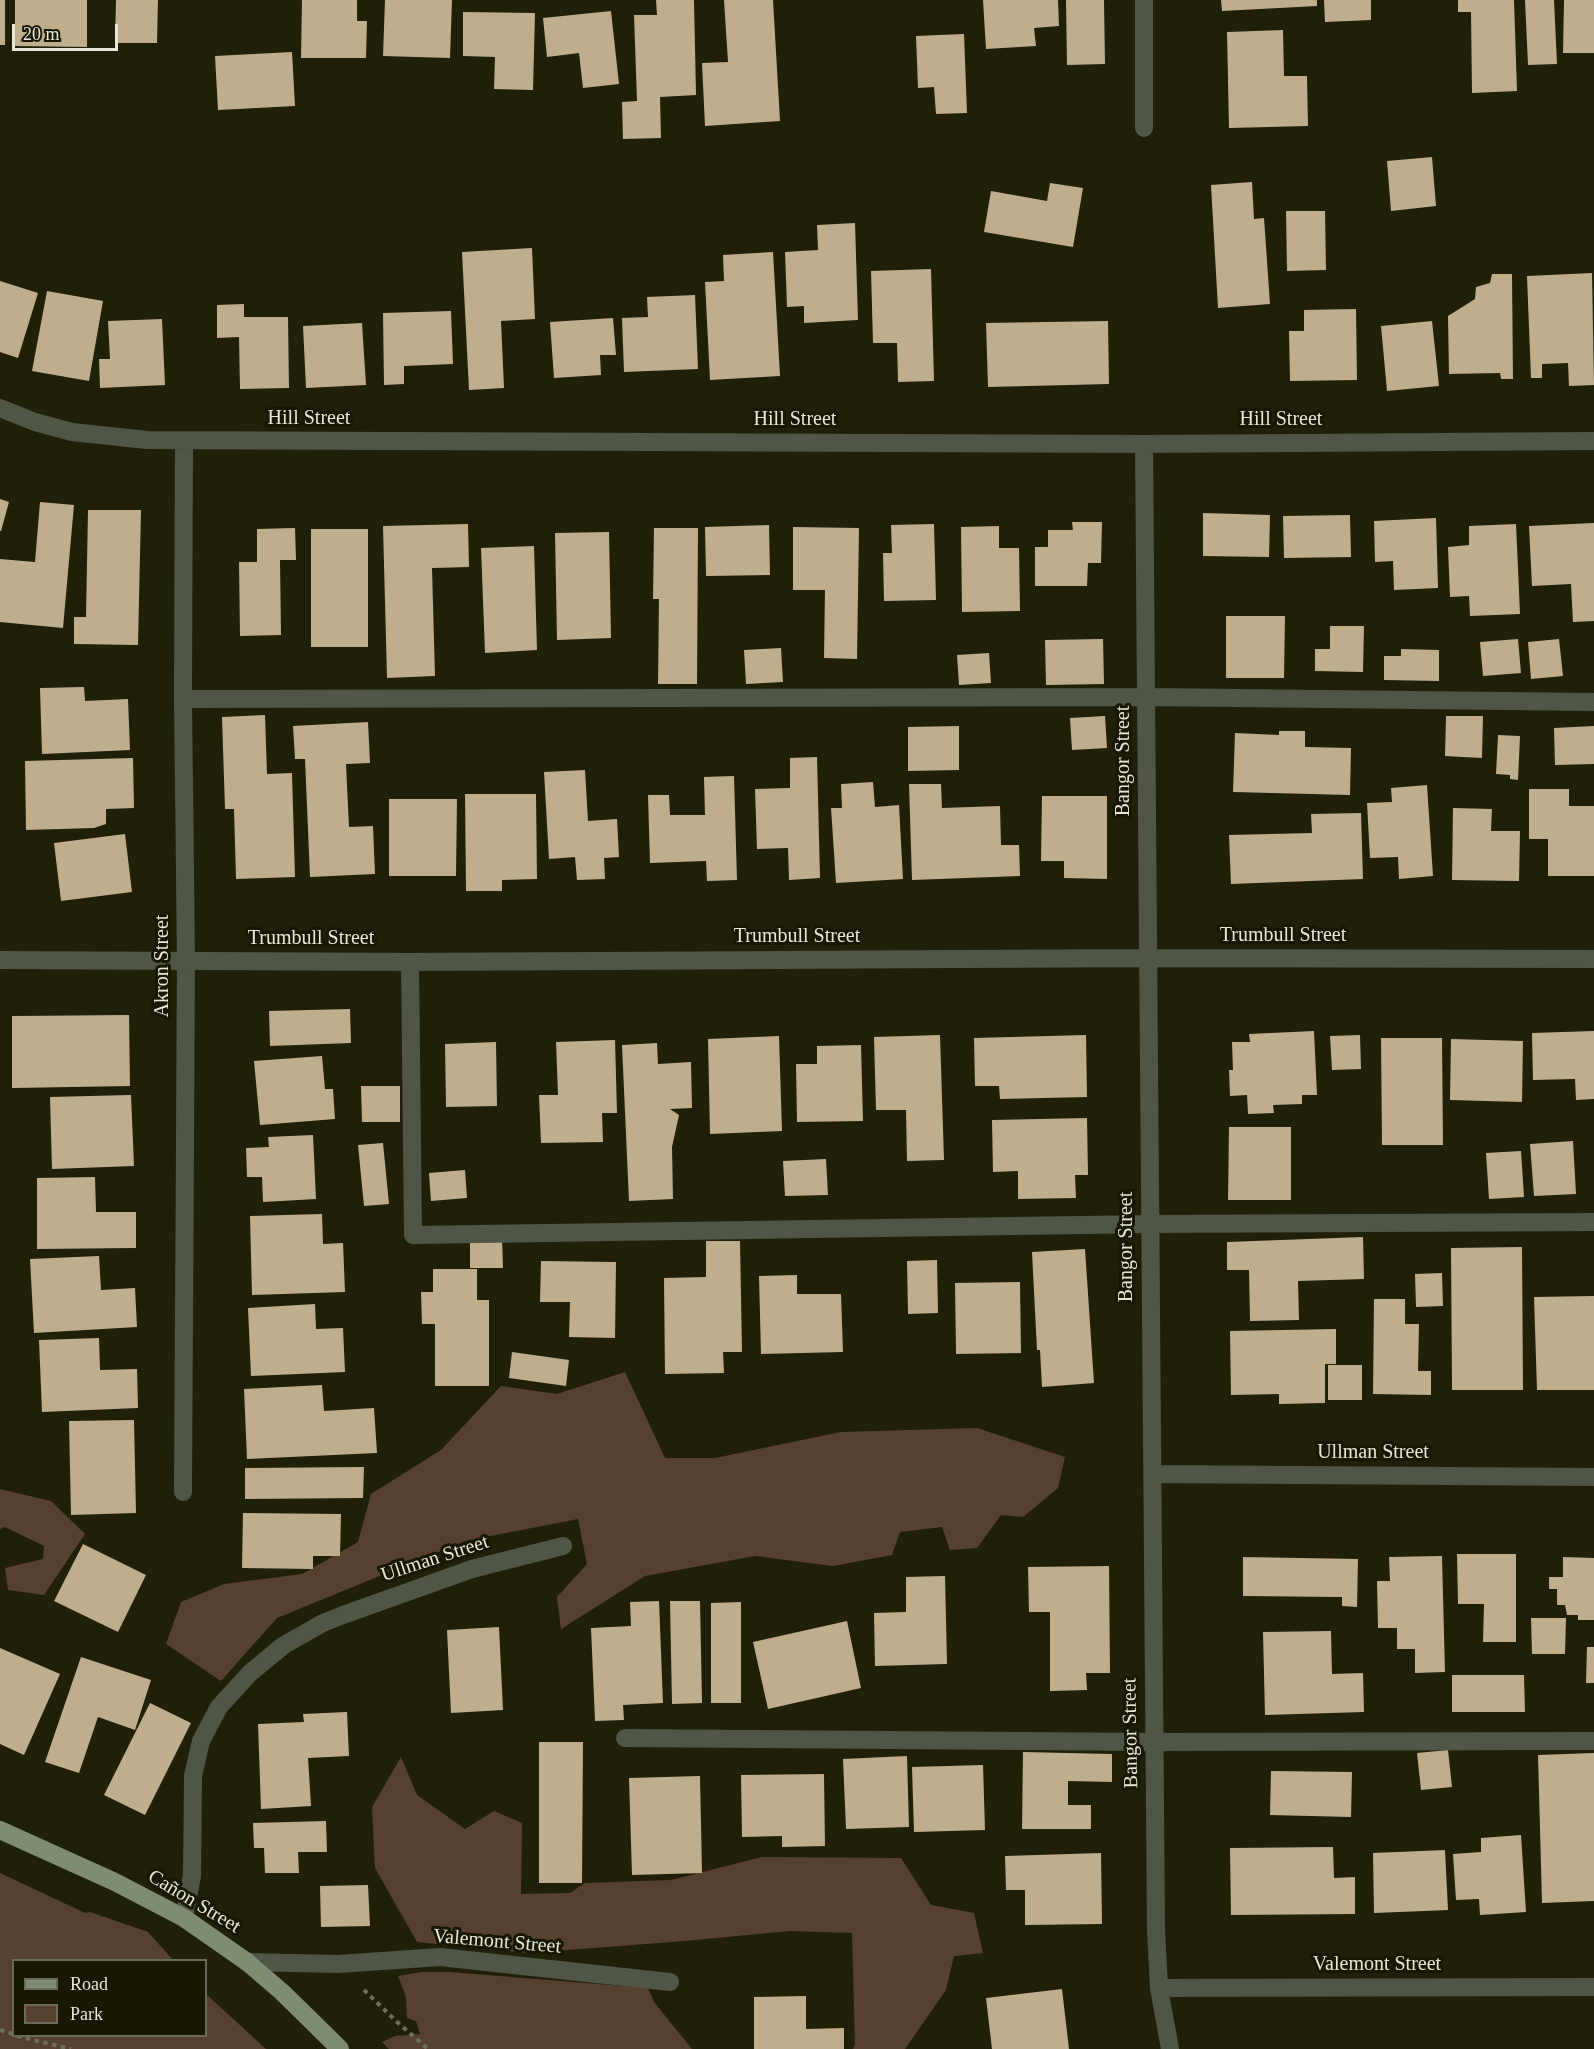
<!DOCTYPE html>
<meta charset="utf-8">
<style>
body{margin:0}
#map{position:relative;width:1594px;height:2049px;overflow:hidden;background:#202009;font-family:"Times New Roman",serif}
canvas{display:block}
.legend{position:absolute;left:12px;top:1959px;width:195px;height:78px;box-sizing:border-box;background:#171702;border:2px solid #6a6a58;margin:0;padding:8px 10px;list-style:none;font-size:18px;color:#e6e7d9}
.legend li{display:flex;align-items:center;gap:12px;height:30px}
.legend b{width:30px;border:2px solid #6a6a58}
.scale{position:absolute;left:12px;top:24px;width:106px;height:27px;box-sizing:border-box;border:3px solid #e6e7d9;border-top:0;padding-left:8px;font-size:18px;line-height:21px;white-space:nowrap;color:#e6e7d9;-webkit-text-stroke:4px #171702;paint-order:stroke}
</style>
<div id="map">
<canvas width="1594" height="2049"></canvas>
<ul class="legend">
<li><b style="height:8px;background:#7e8c71"></b>Road</li>
<li><b style="height:16px;background:#55412e"></b>Park</li>
</ul>
<div class="scale">20 m</div>
</div>
<script>
const context = document.querySelector('canvas').getContext('2d');
context.lineJoin = 'round';
function fillPath(path, color) { context.fillStyle = color; context.fill(path, 'evenodd'); }
const poly = rows => new Path2D(rows.map(r => 'M' + r).join(''));
function trace(path, color, width, dash) { context.strokeStyle = color; context.lineWidth = width; context.lineCap = dash ? 'butt' : 'round'; context.setLineDash(dash || []); context.stroke(path); }
function write(font, color, halo, rows, align = 'center') {
  context.font = font + ' "Times New Roman",serif'; context.lineWidth = 6; context.setLineDash([]); context.textBaseline = 'middle'; context.strokeStyle = halo; context.fillStyle = color; for (const [text, x, y, turn = 0] of rows) {
    context.save(); context.translate(x, y); context.rotate((+turn || 0) * Math.PI / 180); context.textAlign = isNaN(turn) ? turn : align; if (halo) context.strokeText(text, 0, 0); context.fillText(text, 0, 0); context.restore();
  }
}
fillPath(poly([
 [625,1372,665,1458,715,1458,841,1432,977,1428,1065,1457,1058,1488,1023,1517,1001,1515,977,1548,950,1550,942,1527,900,1532,892,1555,833,1566,755,1556,645,1576,561,1629,557,1597,587,1564,578,1519,465,1541,277,1618,221,1681,166,1644,181,1602,224,1584,302,1574,358,1542,371,1494,441,1450,501,1386,557,1394],
 [0,1489,51,1501,85,1534,44,1595,8,1590,5,1568,43,1559,44,1546,5,1527,0,1529],
 [401,1757,417,1795,465,1829,494,1811,522,1823,521,1894,570,1893,585,1883,671,1880,762,1857,901,1858,931,1905,974,1913,983,1953,954,1956,946,1990,905,2049,853,2049,855,2044,852,1933,790,1931,685,1941,528,1953,417,1942,375,1868,372,1807],
 [0,1873,85,1913,90,1912,148,1932,173,1960,14,1960,14,2036,206,2036,206,1994,266,2049,0,2049],
 [422,1972,450,1972,648,1988,654,2002,692,2049,389,2049,382,2042,395,2036,420,2034,416,2021,407,2018,406,1997,398,1976]
]), '#55412e');
fillPath(poly([
 [0,0,5,0,5,45,0,45],
 [15,0,87,0,87,47,15,46],
 [116,0,158,0,157,43,115,43],
 [302,0,357,0,357,21,367,21,366,58,301,58],
 [385,0,452,0,450,58,383,56],
 [656,0,694,0,696,95,660,97,661,138,623,139,622,102,637,101,634,15,657,15],
 [724,0,773,0,780,121,705,126,702,63,728,62],
 [983,0,1058,0,1059,26,1034,28,1036,46,986,49],
 [1066,0,1104,0,1105,64,1067,65],
 [1221,0,1317,0,1317,6,1222,11],
 [1324,0,1371,0,1371,20,1325,22],
 [1458,0,1514,0,1517,91,1472,93,1471,12,1458,12],
 [1525,0,1554,0,1557,64,1528,65],
 [1564,0,1594,0,1594,53,1563,53],
 [611,11,619,84,583,88,579,53,547,57,543,18],
 [463,12,535,13,533,90,494,89,495,57,463,56],
 [1283,30,1284,76,1307,76,1308,126,1229,128,1227,32],
 [964,34,967,113,936,114,934,87,918,88,916,36],
 [292,52,295,106,218,110,215,56],
 [1432,157,1436,206,1391,211,1387,161],
 [1252,182,1254,219,1264,218,1270,304,1218,308,1211,185],
 [1050,183,1083,188,1073,247,984,232,991,191,1047,201],
 [1286,211,1325,211,1326,270,1287,271],
 [855,223,858,320,804,323,804,306,787,307,785,252,818,250,817,225],
 [532,248,535,319,501,321,504,388,469,390,462,252],
 [773,252,780,376,710,380,705,282,724,281,723,255],
 [931,269,934,381,898,382,897,343,873,343,871,271],
 [1592,273,1594,385,1569,386,1568,363,1542,364,1542,378,1531,378,1527,276],
 [1492,274,1512,274,1513,379,1501,379,1500,373,1449,374,1448,316,1475,299,1476,287,1490,283],
 [0,281,38,293,18,358,0,352],
 [47,291,103,301,89,381,32,371],
 [695,295,698,369,624,372,622,318,648,317,647,297],
 [244,304,244,317,288,317,289,388,240,389,239,337,217,338,217,305],
 [1356,309,1357,380,1290,381,1289,331,1304,331,1304,310],
 [451,311,453,364,404,366,404,384,384,385,383,313],
 [613,318,616,355,600,355,601,375,554,378,550,322],
 [162,319,165,385,100,388,99,359,110,359,108,321],
 [1108,321,1109,384,988,387,986,323],
 [1432,321,1439,386,1387,391,1381,326],
 [362,323,366,385,306,388,303,326],
 [0,499,9,502,1,531,0,531],
 [40,502,74,505,63,628,0,622,0,559,35,562],
 [88,510,141,510,138,645,74,644,74,617,86,617],
 [1203,513,1270,515,1269,557,1203,556],
 [1350,515,1351,557,1284,558,1283,516],
 [1436,518,1438,588,1394,590,1393,561,1375,562,1374,521],
 [1072,522,1102,522,1101,563,1088,563,1087,586,1035,586,1035,547,1048,547,1048,530,1073,530],
 [1594,523,1594,621,1573,622,1571,584,1532,586,1529,526],
 [468,524,469,567,432,568,435,676,387,678,383,526],
 [934,524,936,600,884,601,883,553,892,553,891,525],
 [1516,524,1520,614,1470,616,1469,596,1450,597,1448,547,1469,545,1469,526],
 [769,525,770,575,706,576,705,527],
 [999,526,999,548,1019,548,1020,611,962,612,961,527],
 [793,527,859,528,857,659,824,658,825,590,793,590],
 [295,528,296,560,280,560,281,635,240,636,239,562,257,562,257,529],
 [654,528,698,528,697,684,658,684,659,599,653,599],
 [311,529,368,529,368,647,311,647],
 [609,532,611,638,557,640,555,533],
 [534,546,537,650,485,653,481,548],
 [1226,616,1285,616,1284,678,1226,678],
 [1330,626,1364,626,1363,672,1315,671,1315,649,1330,649],
 [1103,639,1104,684,1046,685,1045,640],
 [1518,639,1521,673,1483,676,1480,642],
 [1559,639,1563,676,1531,679,1528,642],
 [781,648,783,682,746,684,744,650],
 [1401,649,1439,650,1439,681,1384,680,1384,656,1401,656],
 [989,653,991,683,959,685,957,655],
 [84,687,85,701,128,699,130,750,42,754,40,688],
 [265,715,267,774,292,773,295,877,236,879,234,809,225,809,222,717],
 [1105,716,1107,748,1072,750,1070,718],
 [1446,716,1483,716,1482,758,1445,756],
 [368,722,370,763,346,764,349,827,373,826,375,874,310,877,305,759,295,759,293,726],
 [959,726,959,770,908,771,908,727],
 [1594,726,1594,764,1555,765,1554,728],
 [1279,731,1305,731,1305,747,1351,748,1350,795,1233,792,1235,733,1279,735],
 [1498,735,1520,736,1518,780,1510,779,1510,775,1496,774],
 [817,757,820,878,789,880,788,848,757,849,755,789,790,788,790,758],
 [133,758,134,808,106,809,106,824,94,828,26,830,25,761],
 [585,770,588,821,617,819,619,857,604,858,605,879,577,880,575,857,549,859,544,772],
 [734,776,737,880,707,881,706,861,650,863,648,795,669,795,670,815,705,815,704,777],
 [873,782,875,807,899,805,903,879,836,883,831,808,842,808,841,784],
 [909,784,941,784,942,808,1000,806,1001,845,1019,845,1020,876,912,880],
 [1427,785,1433,876,1399,879,1398,857,1370,858,1367,803,1392,802,1391,788],
 [1529,789,1569,789,1569,806,1594,806,1594,876,1548,876,1548,839,1529,839],
 [465,794,536,794,537,879,502,880,502,891,466,891],
 [1042,796,1107,796,1107,879,1064,878,1064,861,1041,861],
 [389,799,457,799,456,876,389,876],
 [1453,808,1492,809,1491,831,1520,831,1519,881,1452,880],
 [1361,813,1363,879,1231,884,1229,835,1312,833,1311,814],
 [125,834,132,892,61,901,54,843],
 [350,1009,351,1043,270,1046,269,1011],
 [129,1015,130,1086,12,1088,12,1016],
 [1314,1031,1317,1095,1302,1095,1302,1104,1273,1105,1274,1113,1248,1114,1247,1095,1230,1096,1229,1070,1233,1070,1232,1042,1250,1042,1249,1034],
 [1594,1031,1594,1099,1576,1100,1575,1079,1533,1080,1532,1033],
 [940,1035,944,1160,907,1161,906,1110,876,1110,874,1037],
 [1086,1035,1087,1097,1000,1099,999,1086,975,1086,974,1038],
 [1360,1035,1361,1069,1332,1070,1330,1036],
 [779,1036,782,1131,710,1134,708,1039],
 [1381,1038,1442,1038,1443,1145,1382,1145],
 [1451,1039,1523,1041,1522,1102,1450,1100],
 [615,1040,617,1113,602,1113,603,1142,541,1143,539,1095,558,1095,556,1042],
 [496,1042,497,1106,446,1107,445,1044],
 [657,1043,658,1064,691,1062,692,1108,670,1109,679,1115,672,1147,673,1199,629,1201,622,1045],
 [861,1045,863,1121,797,1122,796,1064,817,1064,817,1046],
 [322,1056,325,1089,333,1089,335,1119,260,1125,254,1061],
 [361,1086,400,1086,400,1122,362,1122],
 [131,1095,134,1166,52,1169,50,1097],
 [1087,1118,1088,1175,1075,1175,1076,1198,1018,1199,1018,1171,993,1172,992,1120],
 [1229,1127,1291,1127,1291,1200,1228,1200],
 [313,1135,316,1199,263,1202,262,1177,247,1177,246,1148,269,1147,268,1137],
 [1573,1141,1576,1194,1534,1196,1530,1144],
 [383,1143,389,1204,364,1206,358,1145],
 [1521,1151,1524,1197,1489,1199,1486,1153],
 [826,1159,828,1195,785,1196,783,1161],
 [465,1170,467,1198,431,1201,429,1173],
 [95,1177,96,1212,136,1212,136,1248,37,1249,37,1178],
 [322,1214,323,1244,343,1243,345,1292,252,1295,250,1216],
 [470,1237,502,1237,503,1268,470,1268],
 [1363,1237,1364,1279,1298,1281,1299,1320,1250,1321,1249,1270,1227,1270,1227,1242],
 [706,1241,740,1241,742,1352,723,1352,724,1373,665,1374,664,1278,706,1277],
 [1522,1247,1523,1390,1452,1390,1451,1248],
 [1085,1249,1094,1383,1042,1387,1040,1350,1037,1350,1032,1252],
 [99,1256,101,1290,135,1288,137,1327,34,1333,30,1259],
 [937,1260,938,1313,908,1314,907,1261],
 [541,1261,616,1262,615,1338,569,1337,570,1302,540,1302],
 [433,1269,477,1269,477,1300,489,1300,489,1386,435,1386,435,1324,422,1324,421,1292,433,1292],
 [1442,1273,1443,1306,1416,1307,1415,1274],
 [797,1275,797,1294,841,1294,843,1352,761,1354,759,1276],
 [1020,1282,1021,1353,956,1354,955,1283],
 [1594,1296,1594,1390,1537,1390,1534,1297],
 [1374,1299,1405,1299,1405,1324,1419,1324,1418,1371,1431,1371,1431,1395,1373,1394],
 [315,1304,316,1329,343,1328,345,1372,251,1376,248,1308],
 [1336,1329,1336,1364,1325,1364,1325,1403,1279,1404,1279,1394,1231,1395,1230,1331],
 [99,1338,100,1370,137,1369,138,1408,42,1412,39,1340],
 [512,1352,569,1360,566,1386,509,1378],
 [1328,1365,1362,1365,1362,1400,1328,1400],
 [322,1385,324,1411,374,1408,377,1453,247,1459,244,1389],
 [134,1420,136,1513,71,1515,69,1421],
 [364,1467,363,1498,245,1499,245,1468],
 [243,1513,341,1514,340,1556,313,1556,313,1569,242,1568],
 [83,1544,146,1575,118,1632,54,1601],
 [1457,1554,1516,1554,1516,1642,1483,1642,1484,1604,1458,1604],
 [1442,1556,1445,1672,1415,1673,1415,1649,1397,1649,1397,1628,1378,1628,1377,1581,1390,1581,1389,1557],
 [1243,1557,1358,1559,1357,1607,1342,1606,1342,1597,1243,1596],
 [1563,1557,1594,1558,1594,1620,1578,1620,1578,1615,1567,1615,1565,1605,1557,1605,1557,1589,1549,1589,1549,1577,1563,1577],
 [1109,1566,1110,1673,1086,1673,1087,1690,1050,1691,1050,1612,1029,1612,1028,1567],
 [945,1576,947,1664,875,1666,874,1613,906,1612,906,1577],
 [659,1601,663,1703,623,1705,624,1720,595,1721,591,1628,631,1626,630,1602],
 [670,1601,700,1601,702,1703,672,1704],
 [741,1602,741,1703,711,1703,711,1603],
 [1531,1618,1566,1618,1565,1654,1532,1654],
 [847,1621,861,1688,768,1709,753,1642],
 [499,1627,503,1710,451,1713,447,1630],
 [1331,1631,1332,1674,1363,1673,1364,1712,1265,1715,1263,1632],
 [1587,1647,1594,1647,1594,1683,1586,1683],
 [0,1648,60,1674,24,1755,0,1744],
 [81,1657,151,1680,135,1730,98,1717,79,1773,45,1762],
 [1452,1675,1524,1675,1525,1712,1452,1712],
 [150,1703,191,1723,145,1815,104,1795],
 [347,1712,349,1756,308,1758,311,1806,261,1809,258,1724,304,1722,303,1714],
 [539,1742,583,1742,582,1883,539,1883],
 [1448,1750,1452,1787,1421,1790,1417,1753],
 [1023,1752,1112,1754,1112,1782,1068,1781,1068,1805,1091,1805,1091,1829,1022,1829],
 [1594,1753,1594,1901,1542,1903,1538,1755],
 [907,1756,909,1827,846,1829,843,1759],
 [983,1765,985,1830,914,1832,912,1767],
 [1271,1771,1352,1772,1351,1817,1270,1815],
 [824,1774,825,1846,782,1847,782,1836,742,1837,741,1775],
 [700,1776,702,1873,632,1875,629,1778],
 [326,1821,327,1852,298,1852,299,1873,265,1873,264,1848,254,1848,253,1823],
 [1521,1835,1526,1912,1480,1915,1479,1899,1456,1900,1453,1854,1481,1852,1481,1838],
 [1333,1847,1334,1878,1355,1877,1355,1914,1231,1915,1230,1848],
 [1445,1850,1448,1910,1374,1913,1373,1853],
 [1101,1853,1102,1924,1025,1925,1025,1890,1006,1890,1005,1856],
 [368,1885,370,1926,321,1927,320,1886],
 [1062,1989,1069,2049,992,2049,986,1998],
 [806,1996,806,2029,844,2028,844,2049,754,2049,754,1997]
]), '#bfae8c');
trace(poly([
 [364,1990,396,2021,428,2049],
 [0,2030,14,2034],
 [17,2036,71,2049]
]), '#6e6e5b', 4, [4.5, 4.5]);
trace(poly([
 [1144,0,1144,128],
 [0,408,35,422,72,432,147,440,1144,444,1594,441],
 [1144,444,1156,1930,1159,1988,1170,2049],
 [183,699,1146,697,1594,702],
 [0,960,410,962,1148,958,1594,959],
 [410,962,413,1235,1149,1224,1594,1222],
 [1152,1474,1594,1477],
 [183,1492,186,961,183,699,184,441],
 [625,1738,1153,1742,1594,1741],
 [184,1918,192,1876,193,1776,201,1741,219,1707,250,1673,284,1645,323,1623,343,1615,472,1569,563,1546],
 [247,1962,338,1964,440,1957,670,1982],
 [1159,1988,1594,1987]
]), '#4f5648', 18);
trace(poly([
 [0,1830,115,1882,184,1918,247,1962,282,1992,340,2049]
]), '#7e8c71', 18);
write('20px', '#e6e7d9', '#171702', [
 ["Hill Street",309,419],
 ["Hill Street",795,420],
 ["Hill Street",1281,420],
 ["Bangor Street",1124,761,-90],
 ["Trumbull Street",1283,936],
 ["Trumbull Street",797,937],
 ["Trumbull Street",311,939],
 ["Akron Street",163,966,-90],
 ["Bangor Street",1127,1247,-90],
 ["Ullman Street",1373,1453],
 ["Ullman Street",435,1559,-18],
 ["Bangor Street",1131,1733,-91],
 ["Cañon Street",194,1902,31],
 ["Valemont Street",497,1942,5],
 ["Valemont Street",1377,1965]
]);
</script>
